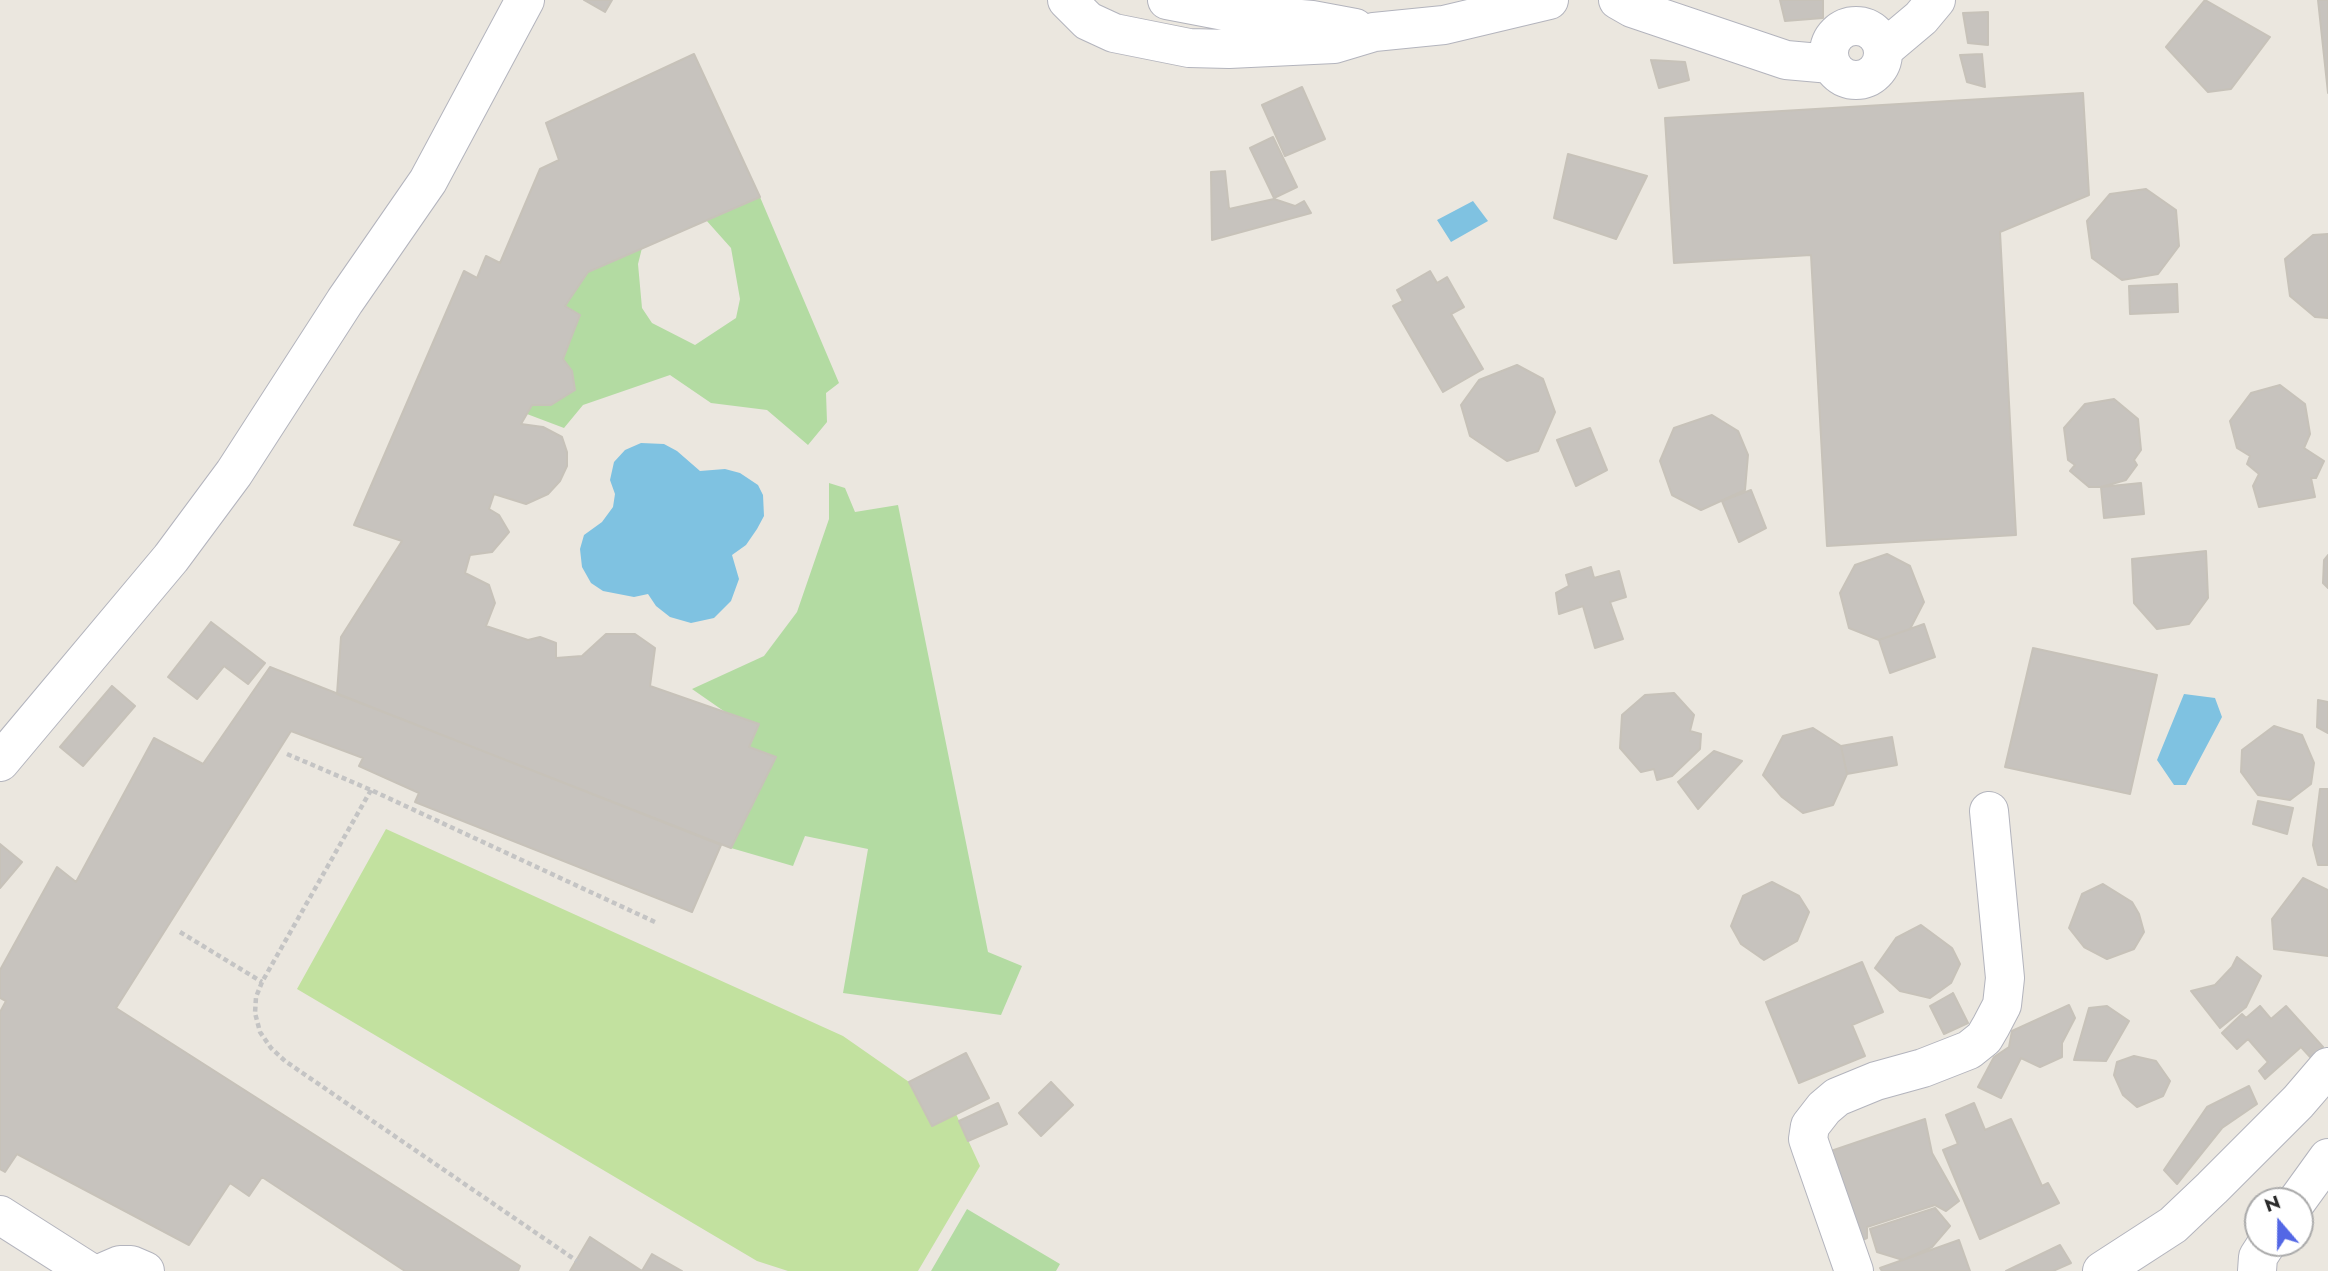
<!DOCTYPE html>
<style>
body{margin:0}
#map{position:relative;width:2328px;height:1271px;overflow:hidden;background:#ebe7df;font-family:Jost,sans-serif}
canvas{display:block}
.north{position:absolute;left:2244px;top:1187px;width:70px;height:70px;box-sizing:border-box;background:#fff;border:2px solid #aaa;border-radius:50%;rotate:340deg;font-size:19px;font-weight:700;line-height:28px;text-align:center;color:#2b2b2b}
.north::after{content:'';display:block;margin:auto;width:24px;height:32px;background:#5367e5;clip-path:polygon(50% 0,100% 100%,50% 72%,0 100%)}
</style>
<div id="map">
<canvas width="2328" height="1271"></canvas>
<div class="north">N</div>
</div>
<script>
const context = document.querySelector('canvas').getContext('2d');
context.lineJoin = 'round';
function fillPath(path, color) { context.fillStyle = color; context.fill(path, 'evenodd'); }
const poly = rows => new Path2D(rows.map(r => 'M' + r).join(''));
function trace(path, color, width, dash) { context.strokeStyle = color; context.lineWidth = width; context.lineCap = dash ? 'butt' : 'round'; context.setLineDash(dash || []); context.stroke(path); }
fillPath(poly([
 [760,197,839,383,826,393,827,422,808,445,767,410,711,403,670,375,583,405,564,428,527,414,532,405,551,405,563,359,580,315,565,306,588,272,642,248,638,264,642,308,652,323,695,345,736,318,740,299,731,248,706,220],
 [829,483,845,488,855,512,898,505,988,952,1022,966,1001,1015,843,993,868,849,805,836,793,866,731,848,776,757,749,747,759,724,728,714,692,689,764,656,797,612,829,519],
 [967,1209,1060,1264,1056,1271,931,1271]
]), '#b3dba2');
fillPath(poly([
 [386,829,843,1036,909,1082,932,1126,956,1114,980,1166,918,1271,788,1271,757,1261,297,989]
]), '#c2e19f');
fillPath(poly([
 [1473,201,1488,221,1451,242,1437,220],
 [641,443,664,444,677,451,700,471,725,469,740,473,758,485,763,495,764,516,757,529,746,545,732,555,739,579,731,601,714,618,691,623,670,617,656,606,648,594,634,597,603,591,591,583,582,567,580,549,584,535,602,522,613,507,615,494,610,480,614,462,625,450],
 [2184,694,2215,698,2222,717,2186,785,2174,785,2157,760]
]), '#7fc2e1');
const building = poly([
 [584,0,612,0,605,12,584,0],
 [1780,0,1823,0,1823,18,1785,21,1780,0],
 [2205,0,2270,37,2231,89,2208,92,2166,47,2205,0],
 [2318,0,2328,0,2328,93,2318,0],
 [1988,12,1988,45,1968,43,1963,13,1988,12],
 [694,54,760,197,588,272,565,306,580,315,563,359,572,371,575,390,551,405,532,405,521,424,543,427,562,437,567,452,567,466,560,481,548,494,526,504,494,494,489,509,499,515,509,532,492,552,470,555,465,573,489,585,495,603,486,626,528,640,540,637,556,643,556,658,582,656,606,634,635,634,655,648,650,686,759,724,749,747,776,757,731,848,337,694,341,637,402,541,354,525,464,271,477,278,486,256,500,263,540,169,559,160,546,123,694,54],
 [1982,54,1985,87,1967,82,1960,55,1982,54],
 [1651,60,1685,62,1689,80,1659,88,1651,60],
 [1302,87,1325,139,1285,156,1262,105,1302,87],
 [2083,93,2089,195,2000,232,2016,535,1827,546,1811,255,1674,263,1665,118,2083,93],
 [1273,137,1297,187,1274,198,1250,148,1273,137],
 [1568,154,1647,176,1616,239,1554,218,1568,154],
 [1225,171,1229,209,1274,199,1295,206,1304,201,1311,213,1212,240,1211,172,1225,171],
 [2146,189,2176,210,2179,246,2158,274,2122,280,2092,258,2087,221,2110,194,2146,189],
 [2328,234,2328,318,2315,317,2290,296,2285,259,2313,235,2328,234],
 [1430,271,1437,283,1447,277,1464,307,1451,314,1483,369,1443,392,1393,306,1403,301,1397,290,1430,271],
 [2177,284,2178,312,2130,314,2129,286,2177,284],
 [1517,365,1543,379,1555,412,1538,451,1507,461,1470,436,1461,405,1479,380,1517,365],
 [2280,385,2305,404,2310,434,2304,448,2324,461,2316,478,2311,478,2315,497,2259,507,2253,486,2259,474,2247,464,2250,456,2237,448,2230,421,2251,393,2280,385],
 [2114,399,2138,419,2141,450,2134,460,2137,465,2126,480,2101,487,2089,487,2070,471,2075,465,2068,460,2064,428,2085,404,2114,399],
 [1712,415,1738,431,1748,455,1745,490,1701,510,1672,495,1660,461,1674,428,1712,415],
 [1590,428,1607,470,1576,486,1557,440,1590,428],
 [2141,483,2144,514,2104,518,2101,487,2141,483],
 [1751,490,1766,528,1739,542,1722,501,1751,490],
 [2206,551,2208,598,2189,624,2157,629,2134,603,2132,559,2206,551],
 [1887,554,1910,566,1924,602,1910,629,1879,640,1849,628,1840,593,1855,565,1887,554],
 [2328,555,2328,588,2323,583,2324,560,2328,555],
 [1591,567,1594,578,1619,571,1626,597,1610,602,1623,639,1595,648,1583,606,1559,614,1556,593,1569,586,1566,575,1591,567],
 [211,622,265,663,248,684,224,666,197,699,168,677,211,622],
 [1924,624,1935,657,1890,673,1879,640,1924,624],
 [2033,648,2157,675,2130,794,2005,767,2033,648],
 [270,667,721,845,692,912,415,802,419,793,359,766,363,758,291,731,116,1008,520,1266,518,1271,405,1271,262,1177,249,1196,230,1183,189,1245,17,1154,5,1172,0,1169,0,1012,6,1001,0,998,0,970,57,867,76,882,154,738,203,764,270,667],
 [112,686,135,706,83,766,60,747,112,686],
 [1674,693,1694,715,1690,731,1701,734,1700,749,1672,776,1657,780,1654,769,1641,772,1620,748,1622,715,1645,695,1674,693],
 [2318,700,2328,702,2328,733,2317,727,2318,700],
 [2274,726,2302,735,2314,763,2311,784,2290,800,2258,795,2241,772,2242,750,2274,726],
 [1813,728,1841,746,1847,774,1833,805,1803,813,1782,797,1763,775,1783,736,1813,728],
 [1892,737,1897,765,1847,774,1841,746,1892,737],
 [1714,751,1742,761,1698,809,1678,782,1714,751],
 [2320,789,2328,789,2328,865,2318,865,2313,845,2320,789],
 [2258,801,2293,808,2287,834,2253,824,2258,801],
 [0,844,22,862,0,888,0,844],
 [2303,878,2328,890,2328,956,2274,949,2272,919,2303,878],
 [1772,882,1799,896,1809,912,1797,941,1764,960,1741,944,1731,926,1743,896,1772,882],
 [2103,884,2132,902,2139,914,2144,932,2134,949,2107,959,2084,947,2069,928,2082,894,2103,884],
 [1921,925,1952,948,1960,964,1951,983,1930,998,1900,991,1875,968,1896,938,1921,925],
 [2237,957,2261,976,2246,1007,2220,1028,2191,991,2215,985,2232,967,2237,957],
 [1862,962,1883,1012,1852,1025,1865,1056,1799,1083,1766,1002,1862,962],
 [1953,993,1968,1023,1944,1034,1930,1006,1953,993],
 [2069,1005,2075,1018,2062,1043,2062,1057,2040,1067,2021,1058,2001,1098,1978,1087,1994,1057,2009,1047,2012,1031,2069,1005],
 [2107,1006,2129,1021,2106,1061,2074,1060,2089,1008,2107,1006],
 [2260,1006,2271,1019,2286,1006,2323,1047,2311,1058,2301,1047,2265,1079,2259,1071,2268,1062,2248,1039,2237,1049,2222,1033,2242,1014,2246,1018,2260,1006],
 [966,1053,989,1098,932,1126,909,1082,966,1053],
 [2134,1056,2156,1061,2170,1081,2163,1096,2137,1107,2123,1095,2114,1075,2117,1062,2134,1056],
 [1051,1082,1073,1105,1041,1136,1019,1113,1051,1082],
 [2249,1086,2257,1104,2222,1128,2177,1184,2164,1170,2207,1107,2249,1086],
 [998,1103,1007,1124,968,1141,959,1121,998,1103],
 [1974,1103,1985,1130,2011,1119,2042,1186,2048,1183,2059,1203,1980,1239,1943,1150,1958,1144,1946,1115,1974,1103],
 [1925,1119,1932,1153,1959,1201,1946,1211,1935,1205,1867,1227,1867,1238,1860,1241,1828,1152,1925,1119],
 [1935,1208,1950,1226,1932,1247,1903,1260,1877,1252,1870,1229,1935,1208],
 [590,1237,642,1271,652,1254,682,1271,570,1271,590,1237],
 [1959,1240,1970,1271,1882,1271,1880,1268,1959,1240],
 [2060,1245,2071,1263,2053,1271,2006,1271,2060,1245]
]);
fillPath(building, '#c7c3be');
trace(building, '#c7c2b9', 2);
const minor = poly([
 [1067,0,1088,21,1114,33,1189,48,1229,49,1334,44,1374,32,1444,25,1549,0],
 [1167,0,1235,13,1312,20,1355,28],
 [1618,0,1632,8,1786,60,1831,64],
 '1829 53a27 27 0 1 1 54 0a27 27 0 1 1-54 0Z',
 [1883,50,1921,18,1936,0],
 [0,762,171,558,234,473,345,301,428,181,525,0],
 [2297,1201,2328,1158],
 [0,1215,88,1271],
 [106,1271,120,1265,131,1265,145,1271],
 [1854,1271,1811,1148,1808,1139,1810,1126,1824,1108,1837,1097,1876,1081,1923,1068,1969,1050,1984,1038,1991,1026,2002,1005,2005,978,1989,811],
 [2102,1271,2173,1225,2212,1188,2298,1102,2328,1067],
 [2257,1271,2258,1257,2267,1243]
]);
trace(minor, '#b3b4bd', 40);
trace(poly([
 [287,754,371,790,655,922],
 [371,790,262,982,256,997,255,1013,260,1032,271,1048,285,1061,577,1261],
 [180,932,262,982]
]), '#c4c4c4', 4.5, [5, 3.5]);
trace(minor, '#fff', 38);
</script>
